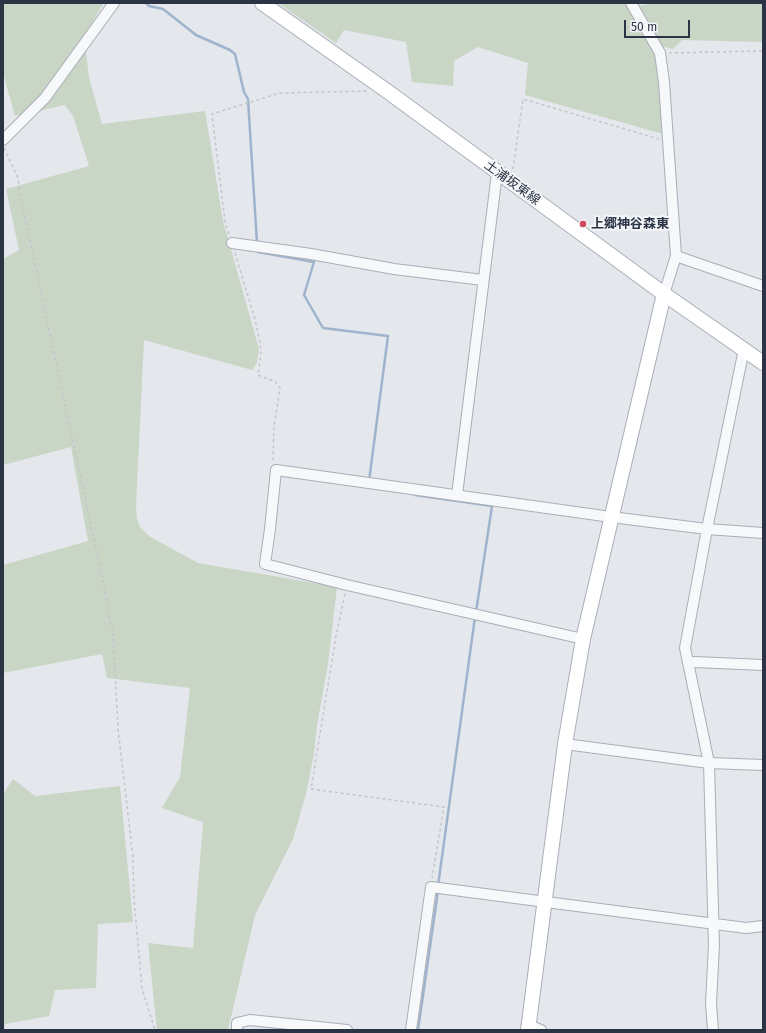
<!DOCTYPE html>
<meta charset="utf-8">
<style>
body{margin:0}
#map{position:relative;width:766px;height:1033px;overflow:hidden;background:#e4e7ec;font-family:"Fira Sans",sans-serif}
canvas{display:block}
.frame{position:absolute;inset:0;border:4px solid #2b3445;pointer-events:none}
.scale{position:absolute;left:624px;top:20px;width:66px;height:18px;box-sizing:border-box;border:2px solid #2b3445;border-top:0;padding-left:5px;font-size:12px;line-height:14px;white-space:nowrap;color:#2b3445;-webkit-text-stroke:3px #f4f6f9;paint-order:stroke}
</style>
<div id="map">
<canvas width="766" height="1033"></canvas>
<div class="frame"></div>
<div class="scale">50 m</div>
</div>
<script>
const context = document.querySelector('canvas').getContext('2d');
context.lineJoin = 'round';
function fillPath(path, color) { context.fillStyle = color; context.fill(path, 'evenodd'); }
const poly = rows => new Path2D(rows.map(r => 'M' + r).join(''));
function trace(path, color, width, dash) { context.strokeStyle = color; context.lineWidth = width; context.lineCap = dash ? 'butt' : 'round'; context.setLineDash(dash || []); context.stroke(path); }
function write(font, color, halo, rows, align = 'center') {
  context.font = font + ' "Fira Sans","Noto Sans JP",sans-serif'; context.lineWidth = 4; context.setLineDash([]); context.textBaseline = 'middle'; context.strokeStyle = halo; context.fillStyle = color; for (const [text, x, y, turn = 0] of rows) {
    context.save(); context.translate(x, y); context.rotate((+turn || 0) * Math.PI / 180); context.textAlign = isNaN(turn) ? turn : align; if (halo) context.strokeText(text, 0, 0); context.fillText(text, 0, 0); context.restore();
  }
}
fillPath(poly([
 [3,3,104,3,84,36,89,78,102,124,205,111,223,221,259,349,257,363,252,370,144,340,136,506,137,519,140,527,149,536,198,563,337,587,328,664,317,725,314,754,306,794,293,839,255,915,228,1030,157,1030,148,943,193,948,203,822,162,808,180,777,190,688,107,678,102,654,3,673,3,565,88,541,71,447,3,465,3,259,19,250,6,189,89,166,73,116,65,105,15,116,3,73],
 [278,3,625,3,628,8,654,3,763,3,763,42,682,40,673,49,664,47,660,87,663,134,525,95,528,63,478,47,454,61,453,86,412,82,406,42,344,30,336,43],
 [13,779,35,796,120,786,133,922,98,924,96,988,55,990,49,1016,5,1024,4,1030,3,1030,3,794]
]), '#c9d6c5');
trace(poly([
 [146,3,149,6,163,9,196,35,230,50,235,54,244,92,248,99,257,243],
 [257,248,258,252,314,262,304,295,323,328,388,336,369,481],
 [415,495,492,506,476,612],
 [438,886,475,617],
 [418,1030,438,891]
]), '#9fb4cc', 2.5);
const street = poly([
 [631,3,660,53,664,82,676,256,664,294],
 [3,140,45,98,114,3],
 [232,243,311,254,394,269,483,280],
 [676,256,763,286],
 [457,495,497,173],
 [583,639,347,585,265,564,270,529,276,470,611,517,707,529,763,533],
 [688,663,695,662,763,665],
 [565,744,709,763,763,765],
 [529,1025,541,1030],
 [237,1030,237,1023,250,1020,347,1030],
 [411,1030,431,887,746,928,763,926],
 [713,1030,711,1003,714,945,709,763,685,648,707,529,744,349]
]);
const secondary = poly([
 [262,3,387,91,664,294,763,363],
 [528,1030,565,744,583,639,664,294]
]);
trace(street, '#a9aeb7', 12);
trace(secondary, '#a9aeb7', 16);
trace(poly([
 [669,53,763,51],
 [4,148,18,178,20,194,106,596,110,622,113,631,118,729,133,857,134,899,142,989,155,1030],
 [513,169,523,99,659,139],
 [229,234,225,222,212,114,280,93,367,91],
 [235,253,255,319,260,343,261,353,258,375,276,382,280,388,274,427,273,462],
 [345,594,336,636,311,789,444,807,432,878]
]), '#c2c5cb', 1.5, [3, 3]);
trace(street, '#f7f8fa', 10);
trace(secondary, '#fff', 14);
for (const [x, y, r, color] of [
 [583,224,4,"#d1495b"]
]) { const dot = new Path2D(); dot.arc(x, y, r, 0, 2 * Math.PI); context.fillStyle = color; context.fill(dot); trace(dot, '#f4f6f9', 1.5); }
write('13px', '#2b3445', '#f4f6f9', [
 ["土浦坂東線",512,183,36]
]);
write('bold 13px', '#2b3445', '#f4f6f9', [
 ["上郷神谷森東",591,224]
], 'left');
</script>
